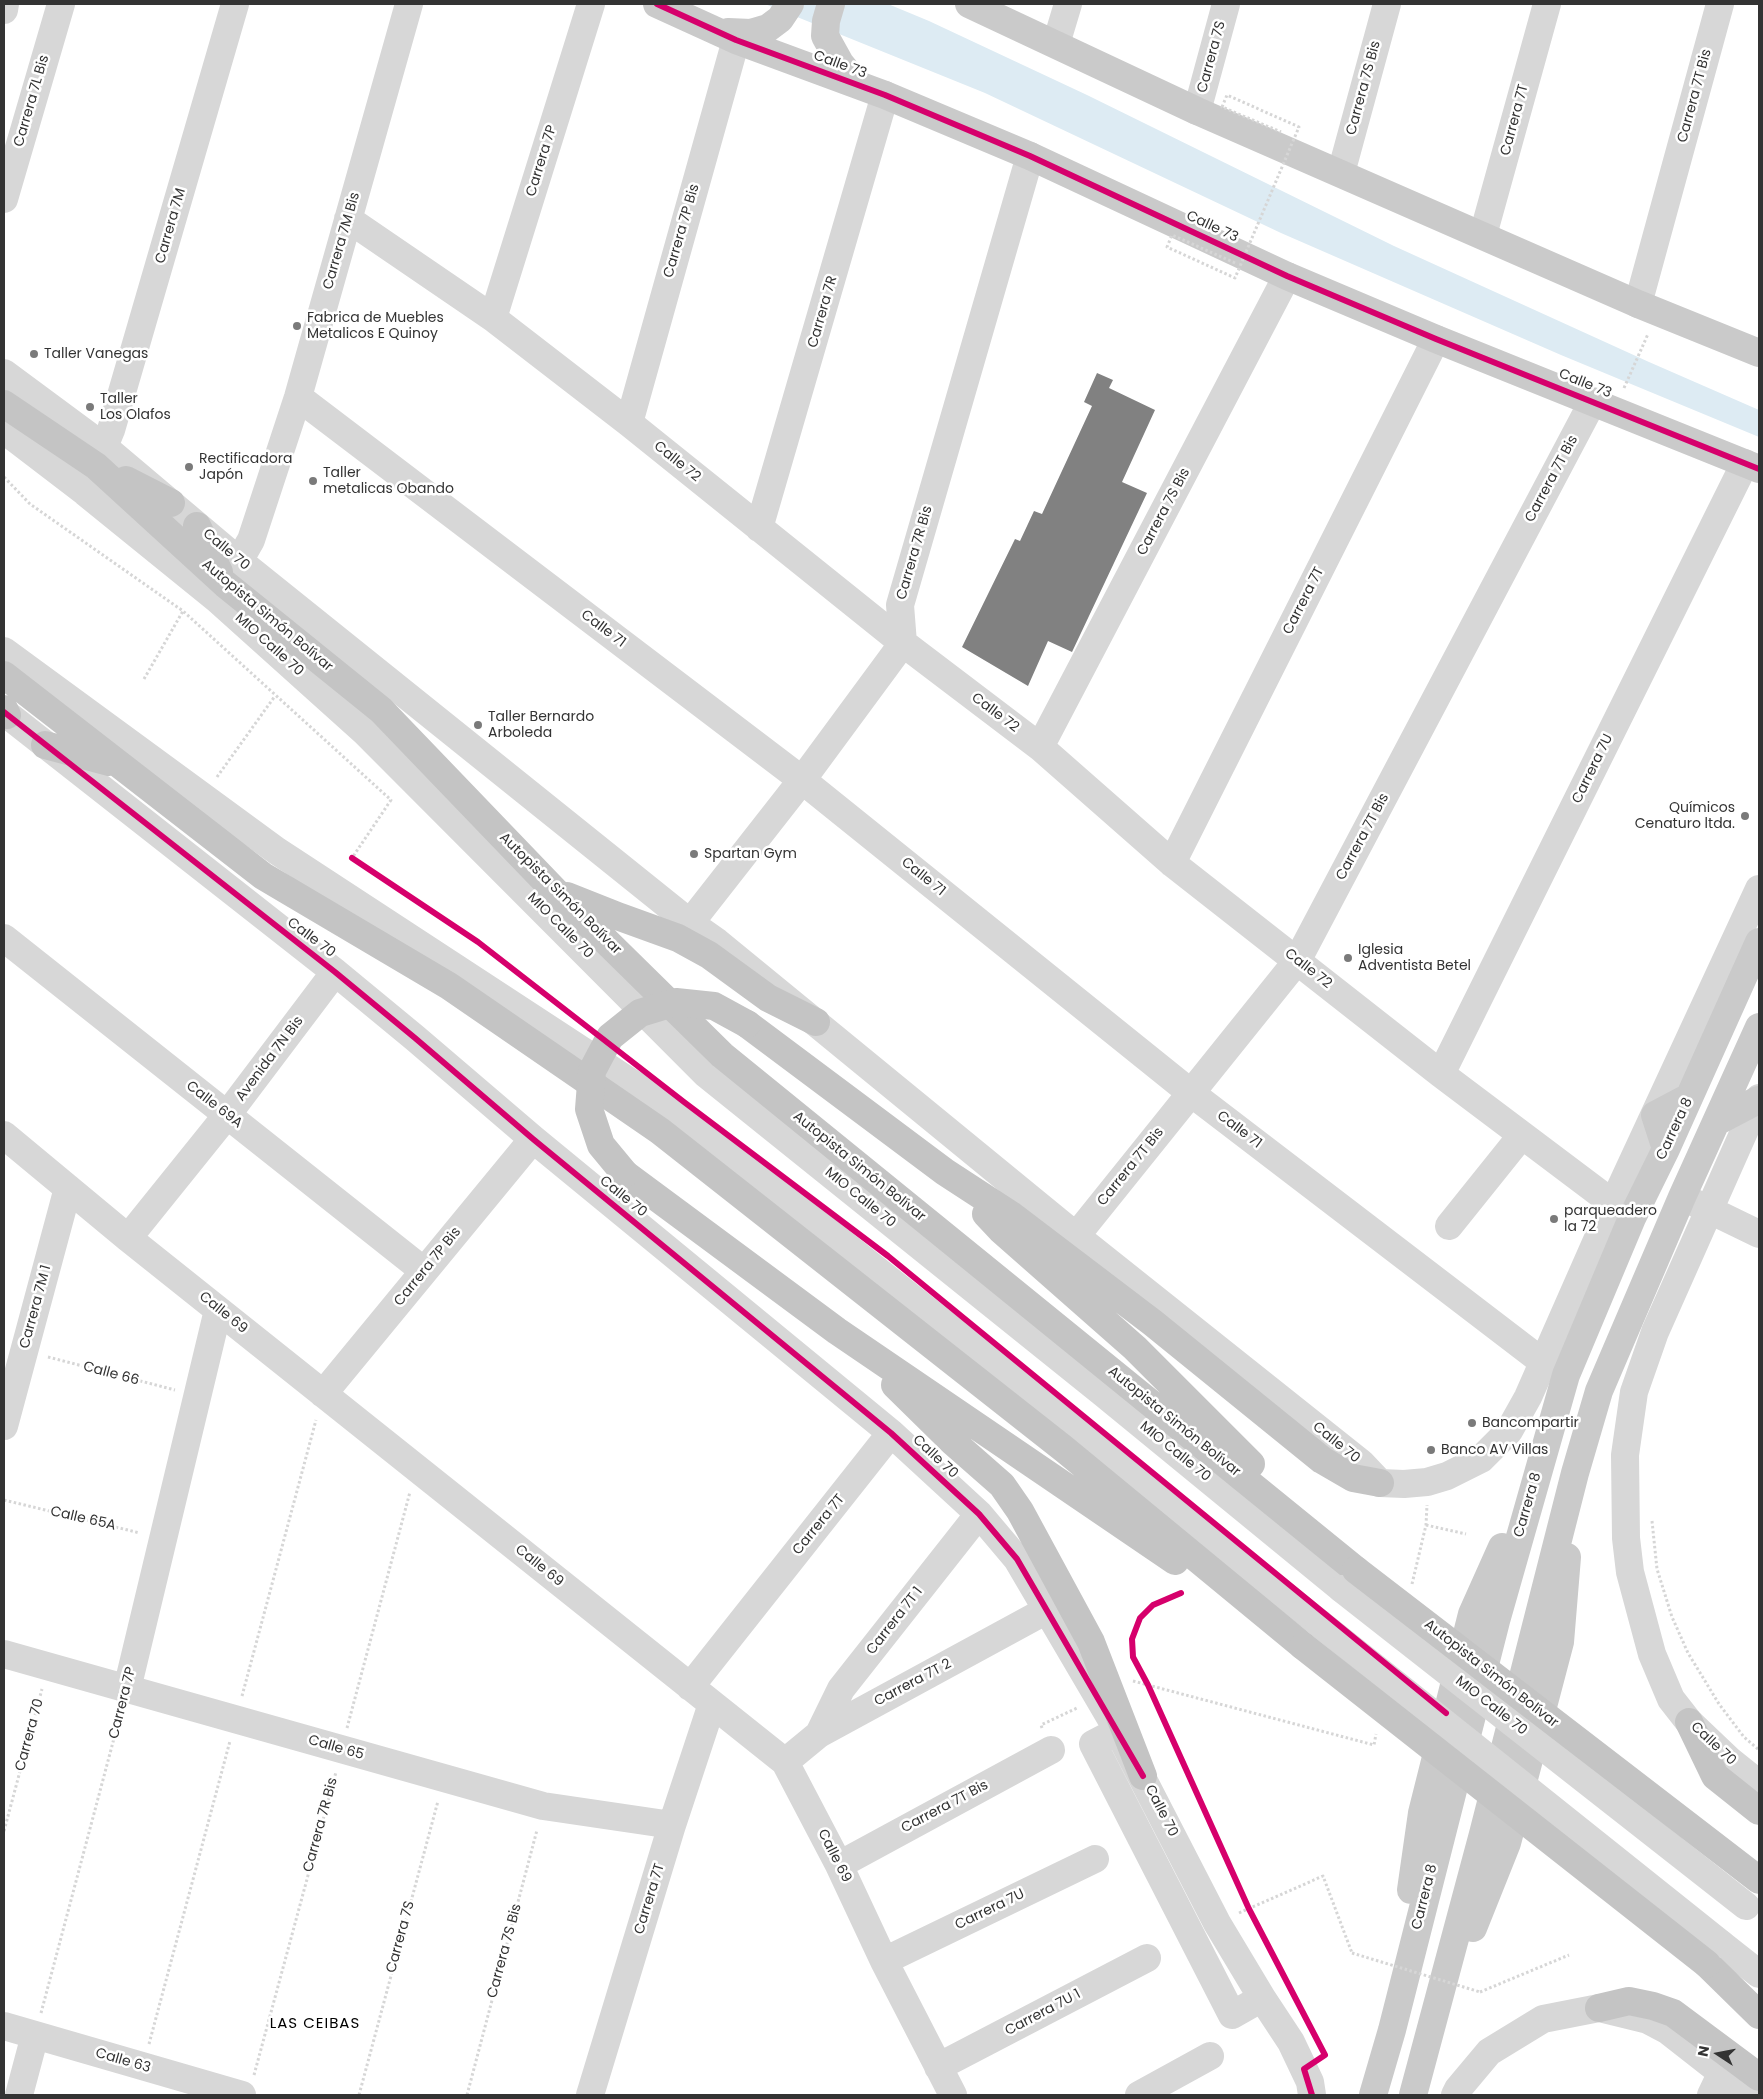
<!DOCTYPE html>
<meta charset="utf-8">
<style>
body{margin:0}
#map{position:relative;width:1763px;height:2099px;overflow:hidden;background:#fff;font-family:Poppins,sans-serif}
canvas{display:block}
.frame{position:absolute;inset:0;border:5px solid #333;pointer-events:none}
.north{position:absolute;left:1693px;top:2029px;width:50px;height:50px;-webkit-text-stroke:4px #fff;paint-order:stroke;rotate:281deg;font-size:14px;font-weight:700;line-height:20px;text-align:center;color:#333}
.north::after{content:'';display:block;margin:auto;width:18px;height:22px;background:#333;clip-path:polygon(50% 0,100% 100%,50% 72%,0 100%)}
</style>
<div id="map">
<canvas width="1763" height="2099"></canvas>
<div class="frame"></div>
<div class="north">N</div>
</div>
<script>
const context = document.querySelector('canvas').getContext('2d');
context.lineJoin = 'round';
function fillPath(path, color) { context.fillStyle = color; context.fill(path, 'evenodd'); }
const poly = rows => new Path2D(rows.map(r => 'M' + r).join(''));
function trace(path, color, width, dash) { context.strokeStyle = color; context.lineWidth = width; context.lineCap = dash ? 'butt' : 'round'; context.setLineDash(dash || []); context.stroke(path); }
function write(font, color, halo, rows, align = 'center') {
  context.font = font + ' Poppins,sans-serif'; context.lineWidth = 5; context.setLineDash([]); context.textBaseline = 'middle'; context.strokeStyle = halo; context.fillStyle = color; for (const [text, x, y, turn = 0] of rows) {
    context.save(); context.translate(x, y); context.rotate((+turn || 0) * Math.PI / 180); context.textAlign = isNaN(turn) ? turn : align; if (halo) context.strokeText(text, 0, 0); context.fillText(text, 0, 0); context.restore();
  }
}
fillPath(poly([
 [765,4,888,4,929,21,1087,95,1394,246,1649,362,1759,410,1759,437,1561,355,1281,233,985,93]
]), '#ddebf3');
fillPath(poly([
 [1097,373,1113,380,1109,388,1155,410,1122,482,1147,493,1072,652,1048,641,1028,686,962,647,1015,539,1020,541,1034,511,1042,514,1092,406,1084,402]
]), '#818181');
trace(poly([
 [1624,388,1648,334],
 [4,477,30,504,183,611,391,800,352,858],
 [144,679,183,611],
 [217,777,275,696],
 [48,1357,175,1390],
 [4,1500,140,1533],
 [1652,1521,1657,1569,1672,1617,1688,1653,1719,1704,1744,1737,1759,1750],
 [1426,1525,1466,1534],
 [1412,1584,1426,1525,1427,1505],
 [1133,1681,1374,1745,1376,1734],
 [242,1696,316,1420],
 [347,1728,410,1492],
 [1042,1728,1041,1725,1077,1708],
 [4,1831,42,1689],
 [1239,1913,1323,1876,1352,1953],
 [1480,1992,1569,1955],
 [41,2013,121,1712],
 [149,2044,230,1741],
 [254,2075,336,1772],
 [359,2095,438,1801],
 [467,2095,537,1830]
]), '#d6d6d6', 3, [2.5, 2.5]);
trace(poly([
 [4,10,5,4],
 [1056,44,1068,4],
 [1197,111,1226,4],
 [1341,173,1387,4],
 [4,199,61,4],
 [348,219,493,318,629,423,903,643,1040,747,1172,863,1441,1074,1627,1214],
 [1483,235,1547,4],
 [1638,304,1720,4],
 [493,318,591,4],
 [4,373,104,447,239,561,690,923,717,942,1076,1236,1361,1463,1380,1483,1404,1484,1427,1482,1447,1476,1481,1459,1509,1431,1528,1397,1613,1204,1759,889],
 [298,397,802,780,1191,1093,1544,1363],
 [629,423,736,40],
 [4,430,85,492,217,599,365,732,706,1074,1103,1393,1342,1589],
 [104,447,111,430,235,4],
 [759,528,885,95],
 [239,561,251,540,298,397,409,4],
 [4,651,277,851,676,1112,878,1271,1319,1623],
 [4,712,335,972,415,1038,533,1139,891,1433,979,1514,1017,1559,1118,1731,1217,1923,1262,1998,1291,2042,1310,2082,1312,2095],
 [1040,747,1287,276],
 [1172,863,1436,339],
 [690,923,802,780,903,643,900,605,1030,156],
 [4,938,424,1271],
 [1441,1074,1745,463],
 [1759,1098,1655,1332,1634,1392,1625,1455,1626,1538,1630,1572,1652,1654,1671,1699,1689,1722,1729,1760,1759,1784],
 [4,1135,128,1238,785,1762,839,1865,884,1961,953,2095],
 [1693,1202,1759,1234],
 [1449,1226,1522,1135],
 [1076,1236,1297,961,1593,401],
 [128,1238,227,1115,335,972],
 [323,1394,533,1139],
 [4,1426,68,1188],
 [4,1654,543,1806,672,1825],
 [690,1687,891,1433],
 [127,1689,218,1310],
 [1118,1731,1093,1744,1232,2015,1262,1998],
 [819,1734,841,1689,979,1514],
 [785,1762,819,1734,1047,1610],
 [839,1865,1051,1750],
 [1721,1944,1759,1974],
 [884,1961,1095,1859],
 [4,2026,242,2095],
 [938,2067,1147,1958],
 [19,2095,35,2035],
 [590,2095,672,1825,712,1704],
 [1139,2095,1210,2056],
 [1455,2095,1458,2089,1489,2052,1543,2019,1599,2008,1648,2020,1667,2030,1750,2095],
 [1711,2095,1722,2072]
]), '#d7d7d7', 28);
trace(poly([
 [657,4,736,40,885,95,1030,156,1287,276,1436,339,1759,469],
 [831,4,826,21,825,36,840,63,858,85],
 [969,4,1197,111,1638,304,1759,353],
 [728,32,751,33,768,28,780,19,790,4],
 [1716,1122,1758,1100],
 [1666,1149,1655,1115,1689,1097],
 [1411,1890,1422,1813,1472,1614,1502,1547],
 [1473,1928,1507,1843,1560,1642,1567,1557],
 [1373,2095,1392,2030,1496,1621,1566,1375,1632,1218,1666,1149,1759,942],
 [1413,2095,1483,1834,1575,1473,1599,1391,1682,1197,1759,1027]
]), '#cacaca', 28);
trace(poly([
 [4,404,96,466,225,584,381,710,554,890,722,1055,1356,1570],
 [126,480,171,503],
 [197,526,219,572],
 [4,675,263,876,449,986,660,1131,1064,1449,1303,1646],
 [4,709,7,715],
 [45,745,109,762],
 [567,896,620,917,678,938,709,955,768,998,816,1022],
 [747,1024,945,1172,1011,1215,1153,1323,1322,1460,1353,1478,1380,1483],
 [625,1174,837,1331,1175,1561],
 [986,1214,1001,1230,1135,1348,1251,1464],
 [895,1385,953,1442,1002,1485,1020,1511,1091,1642,1143,1776],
 [1689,1722,1715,1776,1759,1811],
 [1707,1964,1759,2015],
 [1599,2008,1629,2001,1653,2006,1673,2013,1759,2077]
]), '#c4c4c4', 28);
trace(poly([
 [1235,263,1172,235,1167,247,1235,278,1299,127,1227,95,1222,107,1281,132],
 [1352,1953,1480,1992]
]), '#d6d6d6', 3, [2.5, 2.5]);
trace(poly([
 [1342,1589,1746,1906],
 [1319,1623,1721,1944]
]), '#d7d7d7', 28);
trace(poly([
 [625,1174,601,1145,589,1109,592,1071,610,1037,640,1013,676,1002,714,1006,747,1024],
 [1356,1570,1759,1880],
 [1303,1646,1707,1964]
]), '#c4c4c4', 28);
trace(poly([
 [657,4,736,40,885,95,1030,156,1287,276,1436,339,1759,469],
 [4,712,335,972,415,1038,533,1139,891,1433,979,1514,1017,1559,1143,1776],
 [352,858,478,942,684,1102,888,1256,1446,1713],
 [1181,1593,1153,1605,1140,1618,1132,1639,1133,1657,1148,1685,1249,1909,1325,2055,1304,2069,1312,2095]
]), '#d6006c', 6);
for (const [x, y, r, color] of [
 [297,326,5,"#7a7a7a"],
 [34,354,5,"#7a7a7a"],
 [90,407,5,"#7a7a7a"],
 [189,467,5,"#7a7a7a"],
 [313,481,5,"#7a7a7a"],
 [478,725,5,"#7a7a7a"],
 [1745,816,5,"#7a7a7a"],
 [694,854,5,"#7a7a7a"],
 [1348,958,5,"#7a7a7a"],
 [1554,1219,5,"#7a7a7a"],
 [1472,1423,5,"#7a7a7a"],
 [1431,1450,5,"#7a7a7a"]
]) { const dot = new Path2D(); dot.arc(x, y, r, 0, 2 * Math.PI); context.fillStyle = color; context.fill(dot); trace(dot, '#fff', 2); }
write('14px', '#333', '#fff', [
 ["Carrera 7S",1212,57,-75],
 ["Calle 73",840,65,20],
 ["Carrera 7S Bis",1364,88,-75],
 ["Carrera 7T Bis",1695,96,-75],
 ["Carrera 7L Bis",32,101,-74],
 ["Carrera 7T",1515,120,-75],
 ["Carrera 7P",542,161,-73],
 ["Carrera 7M",171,226,-74],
 ["Calle 73",1212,227,25],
 ["Carrera 7P Bis",682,231,-74],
 ["Carrera 7M Bis",342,241,-74],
 ["Carrera 7R",823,312,-74],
 ["Calle 73",1585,384,22],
 ["Calle 72",677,462,39],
 ["Carrera 7T Bis",1552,479,-62],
 ["Carrera 7S Bis",1164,512,-62],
 ["Calle 70",226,550,40],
 ["Carrera 7R Bis",915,553,-74],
 ["Carrera 7T",1304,601,-63],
 ["Autopista Simón Bolívar",267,616,40],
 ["Calle 71",603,629,37],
 ["MIO Calle 70",269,645,42],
 ["Calle 72",995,713,37],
 ["Carrera 7U",1593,769,-64],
 ["Carrera 7T Bis",1363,837,-62],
 ["Calle 71",923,877,39],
 ["Autopista Simón Bolívar",560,894,45],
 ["MIO Calle 70",560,926,45],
 ["Calle 70",311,938,37],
 ["Calle 72",1308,969,38],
 ["Avenida 7N Bis",270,1059,-53],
 ["Calle 69A",214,1105,38],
 ["Carrera 8",1675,1129,-65],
 ["Calle 71",1239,1130,37],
 ["Autopista Simón Bolívar",859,1167,39],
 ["Carrera 7T Bis",1131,1167,-51],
 ["Calle 70",623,1197,39],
 ["MIO Calle 70",860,1198,39],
 ["Carrera 7P Bis",428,1267,-51],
 ["Carrera 7M 1",36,1307,-75],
 ["Calle 69",223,1313,39],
 ["Calle 66",111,1374,15],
 ["Autopista Simón Bolívar",1174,1422,39],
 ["Calle 70",1336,1443,39],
 ["MIO Calle 70",1175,1452,39],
 ["Calle 70",935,1457,43],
 ["Carrera 8",1528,1505,-74],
 ["Calle 65A",83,1519,13],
 ["Carrera 7T",819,1525,-51],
 ["Calle 69",539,1566,39],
 ["Carrera 7T 1",895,1621,-52],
 ["Autopista Simón Bolívar",1491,1674,38],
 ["Carrera 7T 2",913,1683,-28],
 ["Carrera 7P",123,1703,-76],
 ["MIO Calle 70",1491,1706,38],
 ["Carrera 70",30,1735,-75],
 ["Calle 70",1713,1744,43],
 ["Calle 65",336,1748,16],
 ["Carrera 7T Bis",945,1807,-28],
 ["Calle 70",1161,1811,63],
 ["Carrera 7R Bis",321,1825,-75],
 ["Calle 69",834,1856,63],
 ["Carrera 8",1425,1897,-76],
 ["Carrera 7T",650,1899,-73],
 ["Carrera 7U",990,1910,-26],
 ["Carrera 7S",401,1937,-75],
 ["Carrera 7S Bis",505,1951,-75],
 ["Carrera 7U 1",1043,2013,-28],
 ["Calle 63",123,2061,16]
]);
write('14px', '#333', '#fff', [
 ["Fabrica de Muebles",307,318],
 ["Metalicos E Quinoy",307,334],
 ["Taller Vanegas",44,354],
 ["Taller",100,399],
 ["Los Olafos",100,415],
 ["Rectificadora",199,459],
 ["Japón",199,475],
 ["Taller",323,473],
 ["metalicas Obando",323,489],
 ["Taller Bernardo",488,717],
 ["Arboleda",488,733],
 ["Químicos",1735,808,"right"],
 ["Cenaturo ltda.",1735,824,"right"],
 ["Spartan Gym",704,854],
 ["Iglesia",1358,950],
 ["Adventista Betel",1358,966],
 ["parqueadero",1564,1211],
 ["la 72",1564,1227],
 ["Bancompartir",1482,1423],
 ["Banco AV Villas",1441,1450]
], 'left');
context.letterSpacing = '1px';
write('15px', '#000', '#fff', [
 ["LAS CEIBAS",315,2024]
]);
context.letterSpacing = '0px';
</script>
